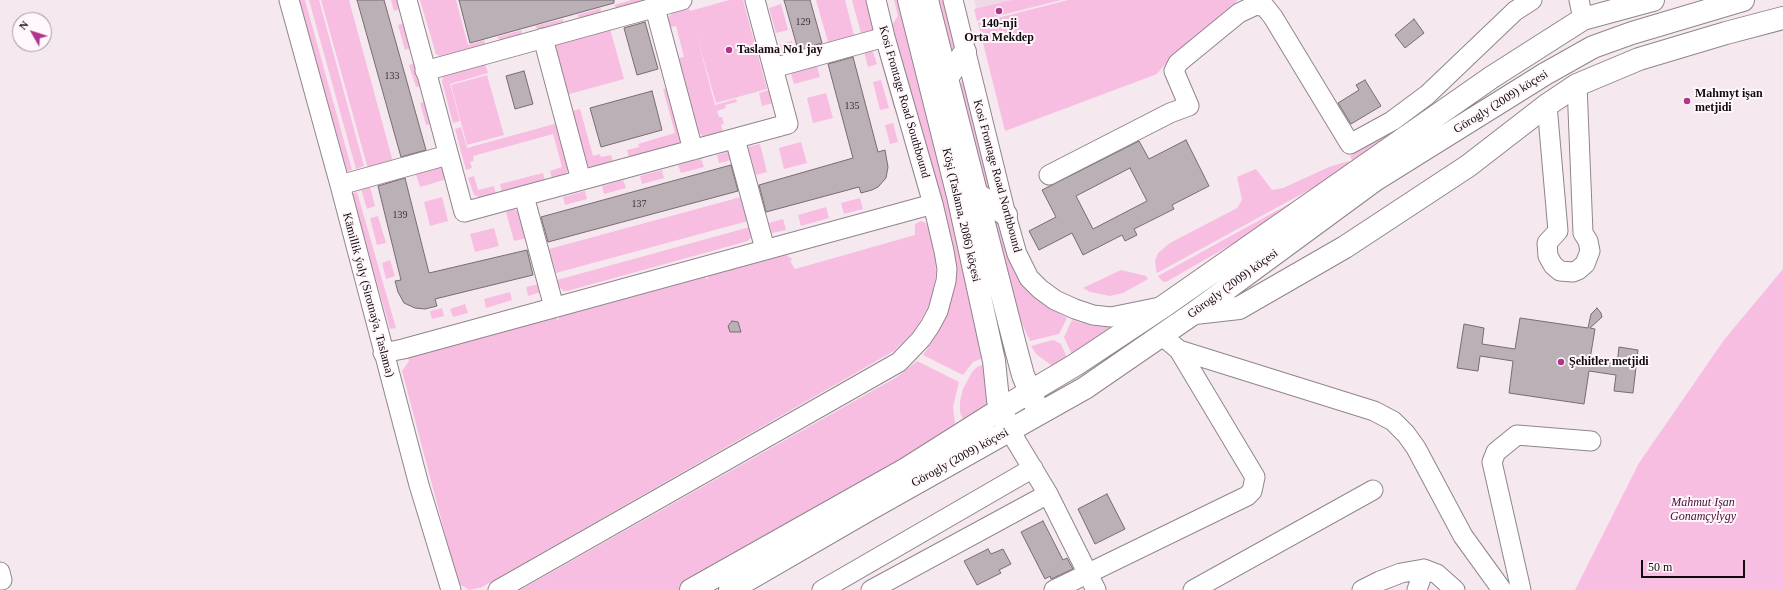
<!DOCTYPE html>
<meta charset="utf-8">
<style>
body{margin:0}
#map{position:relative;width:1783px;height:590px;overflow:hidden;background:#f5e8ef;font-family:Georgia,serif}
canvas{display:block}
.north{position:absolute;left:12px;top:12px;width:40px;height:40px;box-sizing:border-box;background:#fff7fb;border:1px solid #9f999c;border-radius:50%;rotate:309deg;font-size:11px;font-weight:700;line-height:16px;text-align:center;color:#100b0e}
.north::after{content:'';display:block;margin:auto;width:14px;height:18px;background:#ae368b;clip-path:polygon(50% 0,100% 100%,50% 72%,0 100%)}
.scale{position:absolute;left:1641px;top:560px;width:104px;height:18px;box-sizing:border-box;border:2px solid #100b0e;border-top:0;padding-left:5px;font-size:12px;line-height:14px;white-space:nowrap;color:#100b0e;-webkit-text-stroke:3px #fff7fb;paint-order:stroke}
</style>
<div id="map">
<canvas width="1783" height="590"></canvas>
<div class="north">N</div>
<div class="scale">50 m</div>
</div>
<script>
const context = document.querySelector('canvas').getContext('2d');
context.lineJoin = 'round';
function fillPath(path, color) { context.fillStyle = color; context.fill(path, 'evenodd'); }
const poly = rows => new Path2D(rows.map(r => 'M' + r).join(''));
function trace(path, color, width, dash) { context.strokeStyle = color; context.lineWidth = width; context.lineCap = dash ? 'butt' : 'round'; context.setLineDash(dash || []); context.stroke(path); }
function write(font, color, halo, rows, align = 'center') {
  context.font = font + ' Georgia,serif'; context.lineWidth = 4; context.setLineDash([]); context.textBaseline = 'middle'; context.strokeStyle = halo; context.fillStyle = color; for (const [text, x, y, turn = 0] of rows) {
    context.save(); context.translate(x, y); context.rotate((+turn || 0) * Math.PI / 180); context.textAlign = isNaN(turn) ? turn : align; if (halo) context.strokeText(text, 0, 0); context.fillText(text, 0, 0); context.restore();
  }
}
fillPath(poly([
 [974,0,1063,0,980,21]
]), '#eddae6');
fillPath(poly([
 [299,0,305,0,352,170,347,171],
 [309,0,319,0,364,166,356,169],
 [321,0,349,0,393,162,368,169],
 [391,0,400,0,402,8,394,11],
 [420,0,456,0,468,45,484,40,485,44,440,56,436,54],
 [631,0,642,0,641,2,618,9,614,5],
 [729,0,743,0,767,89,716,103,697,37,715,105,736,99,737,102,725,105,726,108,717,111,719,117,722,117,724,124,721,125,723,132,703,137,699,132,679,58,684,57,676,26,670,27,668,17,673,13,689,8,690,11],
 [816,0,845,0,854,35,828,42],
 [852,0,867,0,875,29,861,33],
 [894,0,899,0,986,357,973,362,963,375,923,355,937,334,952,298,954,250,893,28,893,23,898,16],
 [938,0,945,0,955,39,953,57],
 [1012,0,1060,0,977,21,974,9],
 [1068,0,1238,0,1172,56,1157,74,1005,131,978,23],
 [781,4,788,30,776,33,769,8],
 [601,8,600,14,580,19,577,15],
 [563,19,563,24,539,31,535,26],
 [406,23,413,47,405,50,398,25],
 [609,25,624,79,566,95,554,48,556,44],
 [522,30,521,35,501,41,497,37],
 [792,41,795,53,783,56,779,45],
 [877,47,879,47,900,108,894,109],
 [762,49,777,102,762,106,759,93,769,90,758,50],
 [872,49,877,64,868,67,864,51],
 [417,63,423,85,416,87,409,65],
 [485,64,488,73,450,84,460,121,453,123,442,82,443,77,447,75],
 [817,66,820,77,794,84,791,73],
 [487,75,504,135,467,145,451,85],
 [964,78,991,189,989,190,981,178,960,89,962,79],
 [881,80,889,108,880,110,873,82],
 [670,88,682,144,630,160,627,150,639,147,638,144,675,133,663,89],
 [826,93,833,118,813,123,807,98],
 [428,101,434,123,426,125,420,103],
 [1431,102,1439,112,1326,190,1166,282,1163,282,1158,276,1356,167,1350,156],
 [580,109,593,156,600,154,601,157,611,155,614,165,590,169,588,166,572,111],
 [558,123,570,169,564,175,552,179,550,171,562,167,553,134,473,156,474,161,470,162,472,168,466,170,455,129,461,127,467,148],
 [893,123,898,142,890,144,885,125],
 [801,142,807,163,784,169,779,148],
 [760,144,767,172,756,175,748,147],
 [729,151,731,160,719,163,717,155],
 [701,159,704,167,681,173,678,165],
 [1349,161,1353,166,1157,273,1156,270,1155,261,1158,253,1170,243,1237,208,1242,200,1237,177,1256,169,1272,190,1283,188,1329,167],
 [444,166,447,179,420,187,416,174],
 [662,170,664,178,642,184,640,176],
 [543,173,545,181,502,192,500,184],
 [474,176,478,190,494,186,496,194,481,198,474,195,468,178],
 [623,180,626,188,604,194,602,186],
 [370,187,375,206,367,209,361,189],
 [585,191,587,199,565,205,563,197],
 [357,192,396,328,390,329,352,194],
 [442,197,448,221,430,226,424,202],
 [741,197,748,221,556,273,549,249],
 [860,198,863,209,844,214,841,203],
 [826,207,829,218,801,226,798,215],
 [514,209,519,212,527,238,514,241,506,212],
 [378,216,386,243,377,245,370,218],
 [992,216,994,217,999,226,1011,259,1049,307,1067,318,1059,334,1030,341,1018,315],
 [783,219,786,230,772,233,769,223],
 [921,221,926,223,935,247,936,273,933,293,929,305,915,330,894,351,482,587,469,590,458,583,402,371,409,361,408,357,556,317,557,320,559,319,559,317,706,277,707,279,708,279,708,276,786,255,791,258,792,260,790,261,795,269,915,235,915,224],
 [750,227,752,236,748,241,567,291,564,291,559,287,557,280],
 [494,228,499,246,475,252,470,234],
 [390,260,395,276,386,279,382,263],
 [1783,269,1783,590,1575,590,1639,463,1724,340],
 [1121,270,1146,276,1148,279,1123,293,1110,296,1090,292,1083,288],
 [539,284,541,292,528,296,526,287],
 [510,292,512,300,486,308,484,299],
 [465,304,468,313,453,317,450,309],
 [442,308,444,316,432,319,430,311],
 [1072,320,1093,326,1121,326,1076,364,1064,337],
 [1053,340,1061,344,1070,365,1057,367,1051,365,1036,354,1031,346],
 [917,361,959,382,953,407,955,423,958,431,681,590,520,590,897,377],
 [987,363,989,395,986,404,982,413,966,427,960,412,960,401,963,389,972,372,977,367]
]), '#f8bee2');
const building = poly([
 [357,0,384,0,426,150,401,157,357,0],
 [459,0,614,0,614,3,470,43,459,0],
 [784,0,810,0,822,43,798,50,784,0],
 [1414,19,1424,33,1405,48,1395,35,1414,19],
 [645,22,658,69,637,75,624,28,645,22],
 [853,57,878,152,885,150,888,167,886,178,878,187,872,190,861,193,859,187,766,212,759,185,853,158,828,64,853,57],
 [524,71,533,104,515,109,506,76,524,71],
 [1365,80,1381,106,1351,124,1338,103,1359,90,1356,85,1365,80],
 [652,91,662,130,601,147,590,108,652,91],
 [1186,140,1209,186,1172,205,1174,209,1134,229,1137,235,1125,241,1122,235,1083,255,1072,233,1039,250,1029,231,1056,217,1042,190,1139,141,1149,159,1186,140],
 [1130,168,1147,201,1093,229,1076,196,1130,168],
 [731,165,738,191,548,242,541,217,731,165],
 [405,178,429,273,527,250,533,275,435,299,437,306,425,309,415,308,404,303,398,292,395,281,401,280,378,186,405,178],
 [1597,308,1601,313,1602,317,1590,328,1595,329,1590,359,1617,364,1619,347,1638,350,1633,393,1614,391,1616,375,1589,371,1584,404,1509,393,1513,361,1480,356,1478,371,1457,368,1464,324,1484,328,1482,344,1515,349,1520,318,1588,328,1591,314,1597,308],
 [732,321,738,322,741,332,730,332,728,326,732,321],
 [1107,494,1125,529,1095,544,1078,509,1107,494],
 [1043,521,1063,560,1067,558,1073,569,1051,579,1050,576,1045,579,1021,532,1043,521],
 [988,549,991,554,1003,549,1011,564,999,570,1001,573,977,585,964,561,988,549]
]);
fillPath(building, '#bcb0b7');
trace(building, '#776c72', 1);
const minor = poly([
 [289,0,340,185,419,485,451,590],
 [407,0,464,212,788,124,755,0],
 [953,0,1006,215,1017,254,1029,278,1040,289,1055,300,1075,309,1093,315,1111,317,1160,307],
 [1579,0,1583,19],
 [655,8,693,150],
 [543,38,581,180],
 [773,68,885,37],
 [425,71,682,0],
 [1547,105,1558,231,1547,243,1548,256,1553,265,1560,271,1573,272,1578,270,1585,264,1590,251,1588,241,1583,233,1577,85],
 [735,139,765,249],
 [1049,175,1170,113,1189,106,1174,71,1178,63,1239,13,1256,5,1265,7,1273,17,1350,144,1392,121,1427,95,1515,11,1532,0],
 [340,185,448,155],
 [524,196,554,307],
 [1161,335,1179,350,1374,411,1393,421,1406,434,1416,448,1463,536,1502,590],
 [383,353,403,349,933,204],
 [1010,431,1048,494,1096,590],
 [0,572,2,580,0,580],
 [498,590,899,362,921,339,930,326,938,311,946,281,947,269,944,251,933,204,885,37,876,0],
 [822,590,1033,468],
 [871,590,1048,494],
 [1054,590,1247,496,1252,491,1255,477,1179,350],
 [1193,590,1373,490],
 [1362,590,1380,581,1401,573,1424,569,1437,574,1455,590],
 [1417,590,1424,569],
 [1521,590,1492,462,1496,452,1517,435,1591,441]
]);
const major = poly([
 [909,0,958,196,994,361,998,400,1006,422],
 [927,0,1016,349,1023,375,1036,406],
 [947,78,965,52],
 [976,193,1006,215],
 [1195,313,1239,308,1345,247,1468,166,1547,105,1577,85,1639,59,1726,33,1783,18],
 [691,590,906,469,1001,409,1075,365,1164,306,1492,77,1583,19,1653,0],
 [730,590,868,510,1085,388,1194,313,1375,180,1545,74,1593,47,1632,33,1743,0]
]);
trace(minor, '#90858c', 21);
trace(major, '#90858c', 24);
trace(minor, '#fff', 19);
trace(major, '#fff', 22);
for (const [x, y, r, color] of [
 [999,11,4,"#ae368b"],
 [729,50,4,"#ae368b"],
 [1687,101,4,"#ae368b"],
 [1561,362,4,"#ae368b"]
]) { const dot = new Path2D(); dot.arc(x, y, r, 0, 2 * Math.PI); context.fillStyle = color; context.fill(dot); trace(dot, '#fff7fb', 1.5); }
write('10px', '#3b3438', null, [
 ["129",803,22],
 ["133",392,76],
 ["135",852,106],
 ["137",639,204],
 ["139",400,215]
]);
write('bold 12px', '#100b0e', '#fff7fb', [
 ["140-nji",999,24,"center"],
 ["Orta Mekdep",999,38,"center"],
 ["Taslama No1 jay",737,50],
 ["Mahmyt işan",1695,94],
 ["metjidi",1695,108],
 ["Şehitler metjidi",1569,362]
], 'left');
write('12px', '#100b0e', '#fff7fb', [
 ["Kosi Frontage Road Southbound",904,102,74],
 ["Görogly (2009) köçesi",1501,102,-32],
 ["Kosi Frontage Road Northbound",997,176,75],
 ["Köşi (Taslama, 2086) köçesi",961,215,77],
 ["Görogly (2009) köçesi",1233,284,-36],
 ["Kämillik ýoly (Sirotnaýa, Taslama)",368,295,75],
 ["Görogly (2009) köçesi",960,458,-29]
]);
write('italic 12px', '#480b38', '#fff7fb', [
 ["Mahmut Işan",1703,503],
 ["Gonamçylygy",1703,517]
]);
</script>
